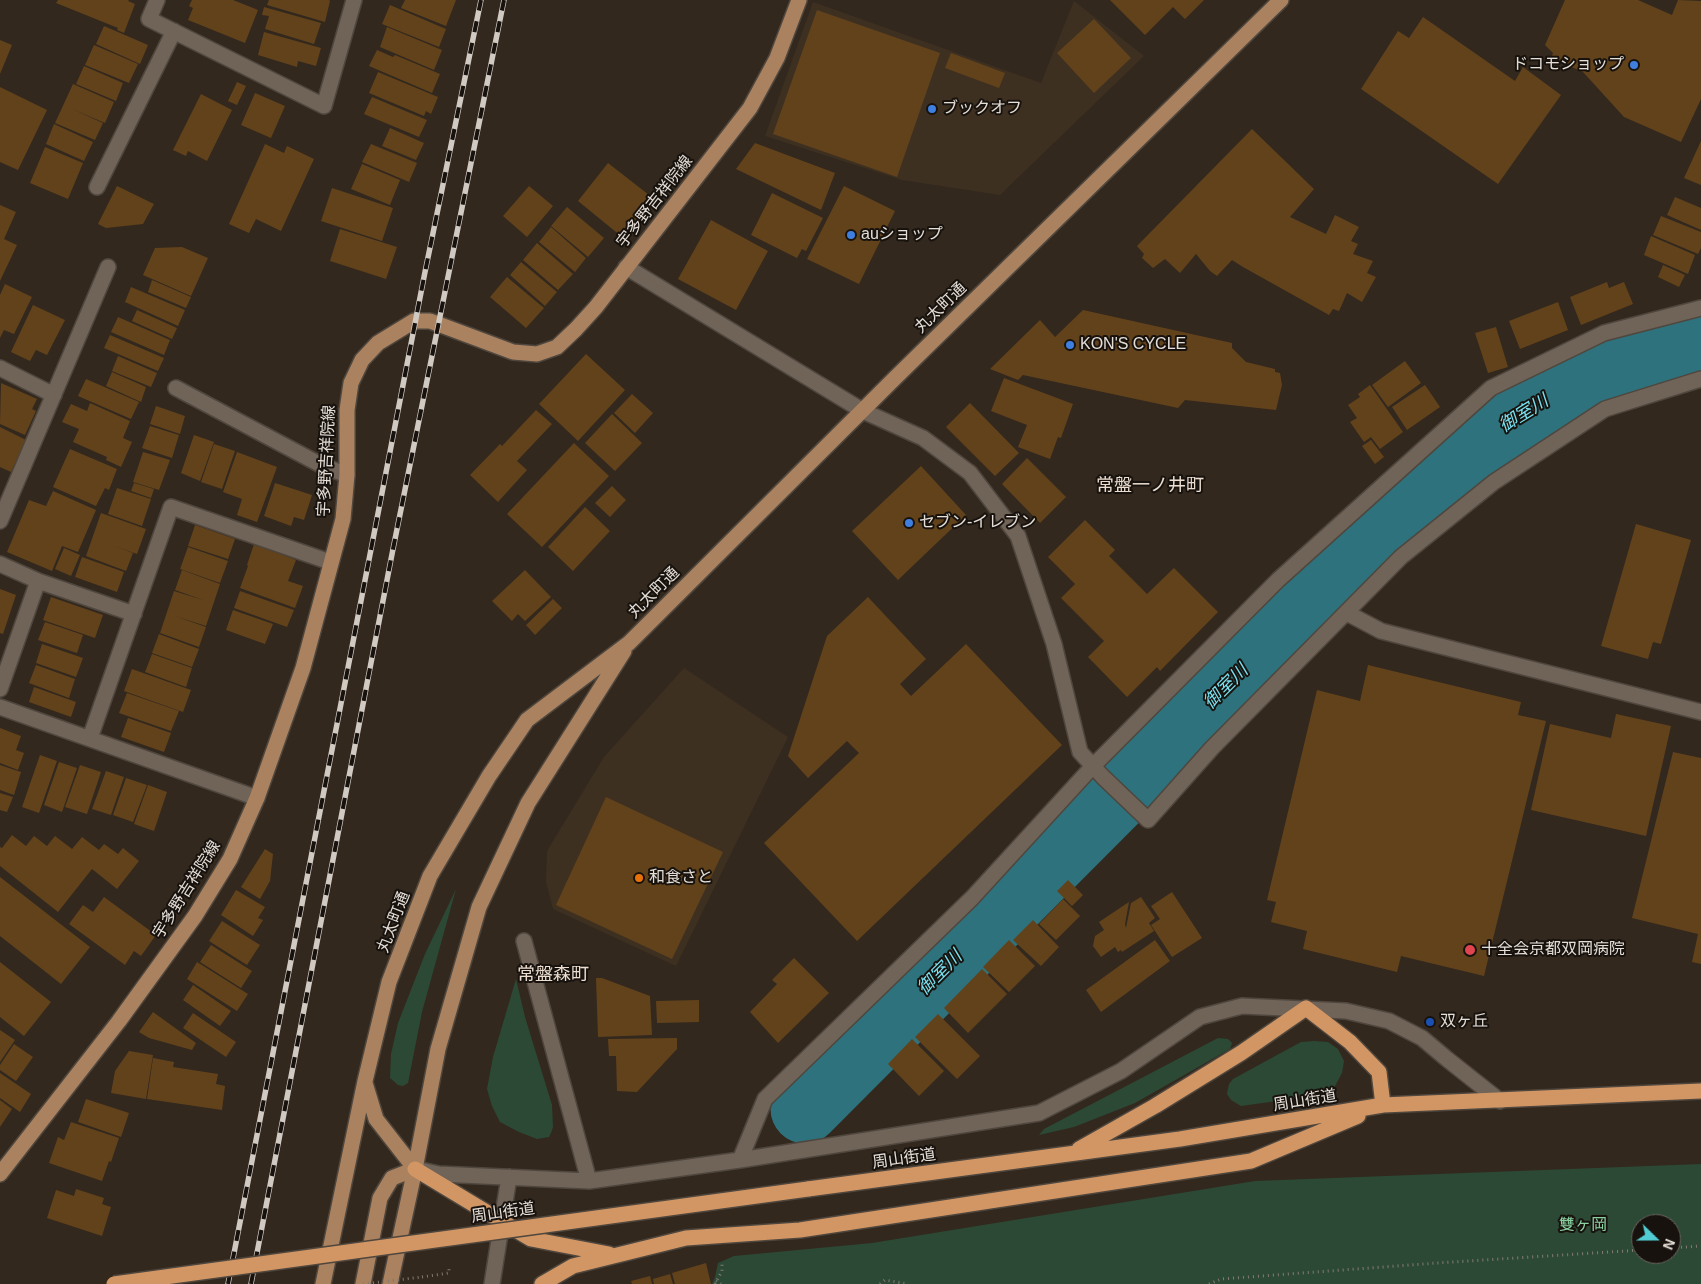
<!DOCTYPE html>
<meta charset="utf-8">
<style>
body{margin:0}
#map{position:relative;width:1701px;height:1284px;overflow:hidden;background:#32281e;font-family:Arial,sans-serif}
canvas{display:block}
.north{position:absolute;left:1631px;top:1214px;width:50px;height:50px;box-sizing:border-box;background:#17120d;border:1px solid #69645e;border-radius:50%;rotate:112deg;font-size:14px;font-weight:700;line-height:20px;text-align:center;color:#e5ded7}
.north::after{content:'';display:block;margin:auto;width:18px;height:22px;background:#51ccd2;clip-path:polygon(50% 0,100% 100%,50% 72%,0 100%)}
</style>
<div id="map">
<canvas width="1701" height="1284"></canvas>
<div class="north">N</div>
</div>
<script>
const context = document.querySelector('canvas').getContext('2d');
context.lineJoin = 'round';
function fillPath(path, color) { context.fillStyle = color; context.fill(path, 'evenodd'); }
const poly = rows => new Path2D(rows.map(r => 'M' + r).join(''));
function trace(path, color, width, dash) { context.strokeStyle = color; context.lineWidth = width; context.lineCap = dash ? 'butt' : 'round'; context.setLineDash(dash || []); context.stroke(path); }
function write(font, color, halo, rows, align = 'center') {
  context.font = font + ' Arial,"Noto Sans JP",sans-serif'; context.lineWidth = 4; context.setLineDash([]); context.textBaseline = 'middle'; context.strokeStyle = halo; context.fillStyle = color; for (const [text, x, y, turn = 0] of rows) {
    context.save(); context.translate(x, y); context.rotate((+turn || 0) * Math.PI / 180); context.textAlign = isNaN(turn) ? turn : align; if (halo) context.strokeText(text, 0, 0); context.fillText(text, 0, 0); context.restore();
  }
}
fillPath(poly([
 [1074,1,1144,56,1000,195,902,180,765,136,813,2,1041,83],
 [684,668,788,737,676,966,553,909,546,881,547,851,604,757]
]), '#3e3021');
fillPath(poly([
 [456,889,422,1012,408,1083,403,1086,398,1085,390,1078,391,1054,398,1023,425,954],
 [516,979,525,1017,552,1105,553,1127,551,1133,549,1137,537,1139,519,1132,500,1122,492,1106,487,1089,493,1057],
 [1218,1038,1228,1039,1232,1043,1230,1049,1135,1103,1074,1127,1039,1135,1044,1129],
 [1314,1041,1328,1042,1338,1049,1344,1061,1342,1073,1335,1086,1327,1094,1241,1106,1231,1100,1227,1094,1229,1084,1233,1079,1301,1042],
 [1701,1164,1701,1284,712,1284,715,1277,718,1263,734,1256,872,1243,1255,1181],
 [1641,1224,1671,1224,1671,1254,1641,1254]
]), '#2c4936');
trace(poly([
 [805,1109,1395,517,1473,446,1547,398,1644,360,1701,346]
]), '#2d727c', 69);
fillPath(poly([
 [58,0,129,0,128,1,135,4,124,33,117,30,118,28,56,3],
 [192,0,233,0,258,10,245,43,188,20,193,8,189,6],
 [269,0,329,0,330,1,325,22,267,5],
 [405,0,456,0,446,26,401,8],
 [1110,0,1204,0,1185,19,1173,7,1145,35],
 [1565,0,1638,0,1672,15,1678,0,1701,1,1701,99,1681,142,1624,117,1583,72,1551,58,1553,53,1545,45],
 [390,5,446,29,439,47,382,24],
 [264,7,321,23,314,44,265,29,269,16,262,15],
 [817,10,940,53,897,177,773,134],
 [1423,17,1515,81,1523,67,1561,95,1498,184,1361,89,1398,31,1409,38],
 [1094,19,1131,58,1094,93,1057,53],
 [104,26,148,45,140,64,96,44],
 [387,27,442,50,434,70,380,47],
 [264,32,321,48,316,66,298,61,297,67,258,55],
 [0,40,12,45,0,74],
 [94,45,138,64,129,83,85,65],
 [377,50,393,57,395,55,440,74,432,93,369,66],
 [951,53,1005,73,999,88,945,68],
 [84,66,123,83,116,101,76,84],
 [378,72,438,97,431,114,426,111,424,116,369,93],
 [237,82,246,86,237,105,228,101],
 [73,84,114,102,105,123,72,109,103,123,95,140,55,123],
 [0,87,47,110,18,170,0,162],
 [255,93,285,106,271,138,241,125],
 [201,94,232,110,207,161,188,151,186,156,173,150],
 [372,97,427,120,419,137,364,114],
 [54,124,93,142,84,161,46,144],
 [390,128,424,143,416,160,382,146],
 [1252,129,1314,189,1290,217,1326,234,1335,215,1359,227,1351,241,1358,244,1353,254,1373,261,1367,273,1376,277,1362,302,1347,293,1339,311,1333,309,1329,315,1243,267,1232,260,1217,276,1210,271,1196,254,1180,273,1165,259,1153,268,1142,258,1144,254,1137,246],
 [1701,141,1701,185,1684,178],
 [755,143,835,173,821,210,736,169],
 [265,144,284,153,287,146,314,159,281,231,256,219,249,233,229,224],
 [371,144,417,163,409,182,362,162],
 [45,147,83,163,68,199,30,183],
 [608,163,658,202,627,241,578,201],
 [362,164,400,180,390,205,351,189],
 [117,186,154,204,143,224,106,228,98,224],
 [529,186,553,206,527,237,503,216],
 [844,186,895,211,859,284,807,259],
 [332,188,393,208,382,241,321,221],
 [772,193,823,218,806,251,802,249,797,258,751,235],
 [1675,197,1701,208,1701,230,1667,215],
 [0,205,16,212,4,239,17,245,0,281],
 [567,207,604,238,588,257,551,226],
 [1661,216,1701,232,1701,248,1698,254,1653,235],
 [711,220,768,251,736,310,678,279],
 [551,227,586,258,575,272,539,242],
 [340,229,397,247,386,279,330,261],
 [1651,236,1695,255,1688,274,1644,255],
 [537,243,573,274,558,290,523,260],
 [182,247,208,258,191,296,143,275,155,248],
 [521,262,557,292,545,306,510,275],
 [1663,265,1685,275,1679,287,1658,277],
 [507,277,544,308,526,328,490,297],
 [152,280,191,297,186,308,148,292],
 [1607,282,1609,288,1624,282,1633,304,1581,325,1570,297],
 [5,284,32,297,14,334,4,330,0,338,0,295],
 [131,287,185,310,178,326,125,302],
 [1558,302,1568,330,1520,349,1509,321],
 [33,305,65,320,47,355,36,350,30,361,11,352],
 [137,310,177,328,172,339,132,321],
 [1083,310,1232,343,1232,348,1246,362,1275,369,1275,372,1280,373,1282,385,1276,410,1185,400,1178,408,1023,375,1018,380,990,369,1040,320,1055,337],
 [118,317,170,340,164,355,111,332],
 [1496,327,1508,367,1488,373,1475,333],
 [110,335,164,358,158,371,104,348],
 [586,354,625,390,578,441,539,404],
 [118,356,157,373,151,387,112,371],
 [1405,361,1421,383,1388,407,1372,385],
 [112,372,146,387,141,402,106,386],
 [1004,378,1073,404,1061,438,1058,437,1050,459,1018,447,1027,425,991,411],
 [86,379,139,402,131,419,78,396],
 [1,383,37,399,32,409,36,411,25,435,0,424],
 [1370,385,1403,432,1380,449,1371,437,1364,442,1350,422,1357,418,1348,405,1360,397,1358,394],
 [1425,385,1440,407,1407,430,1392,407],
 [632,394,653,413,635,433,614,413],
 [90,403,130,421,123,438,132,442,121,467,106,460,107,457,73,442,79,429,62,422,71,404,87,411],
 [970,403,1019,453,995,476,946,427],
 [156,406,185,416,180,434,150,424],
 [536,410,552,424,517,461,527,470,498,502,470,475,500,444,502,446],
 [612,414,642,443,615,471,585,443],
 [150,426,179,435,172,458,142,448],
 [0,427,26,440,11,472,0,467],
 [194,435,214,442,200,481,181,473],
 [1371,440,1384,457,1375,464,1362,446],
 [574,443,609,476,542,547,507,514],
 [214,444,235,451,222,489,201,482],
 [70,449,117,469,109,490,105,488,96,506,53,487],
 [143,452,170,460,159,490,133,482],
 [237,452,277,467,257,522,237,515,242,499,223,492],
 [1027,458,1066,497,1040,523,1002,484],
 [921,466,966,515,898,580,852,531],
 [134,483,154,489,151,498,131,491],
 [275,483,312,495,304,520,294,517,291,526,264,516],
 [612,486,626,500,610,517,595,503],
 [117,488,151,499,142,526,108,514],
 [53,491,96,510,78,552,62,546,52,571,7,552,29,500,46,506],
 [585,507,610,531,573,571,548,547],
 [101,513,146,529,137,554,114,546,133,553,126,571,86,556],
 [1085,520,1115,550,1109,556,1147,594,1174,568,1218,612,1160,671,1157,667,1127,697,1088,657,1104,641,1061,598,1075,584,1048,557],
 [1636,524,1691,540,1661,644,1653,642,1648,659,1601,646],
 [195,525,235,539,228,559,188,546],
 [254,544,296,560,288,581,303,586,295,608,240,588,248,566,247,565],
 [188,547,228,561,220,583,180,569],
 [64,548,80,555,71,576,55,569],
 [82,557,124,572,117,592,75,577],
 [182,570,220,584,206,626,175,616,206,627,199,647,160,633,174,591,203,600,175,590],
 [525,570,551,597,525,621,518,614,512,621,492,601],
 [0,589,16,595,3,634,0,633],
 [240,591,294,610,287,627,234,608],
 [51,597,103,615,95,638,43,620],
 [868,597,926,659,900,684,911,696,966,644,1062,745,857,941,764,843,859,753,847,741,808,778,788,756,827,636],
 [553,599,562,608,535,635,526,625],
 [233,610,273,624,265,644,226,630],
 [45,622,83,635,77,653,38,640],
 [159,634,199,649,192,667,152,653],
 [42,644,83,658,76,677,36,663],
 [152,654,192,668,186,687,145,672],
 [36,665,75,679,69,698,29,683],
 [1368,665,1521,702,1518,715,1546,721,1484,976,1401,956,1397,972,1303,949,1307,931,1271,922,1276,902,1267,900,1317,690,1360,701],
 [132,669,191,690,183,712,124,691],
 [34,687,76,702,71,717,29,702],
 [127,693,179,711,171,731,119,713],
 [1616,714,1671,726,1646,836,1531,810,1550,724,1611,738],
 [128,718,171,733,164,752,121,737],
 [0,728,21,736,16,750,24,753,18,770,0,763],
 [1673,752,1701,758,1701,964,1692,962,1698,934,1632,918],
 [40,755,57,761,39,813,22,807],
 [59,762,77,768,62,812,44,805],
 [0,765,21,772,14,795,0,790],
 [80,765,101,772,87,814,65,807],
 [106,771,124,777,111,815,92,809],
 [126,778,147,785,133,822,113,815],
 [148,785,167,792,154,831,134,824],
 [0,793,13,797,7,812,0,810],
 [606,797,723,852,672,959,556,905],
 [12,835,26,846,34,836,47,846,55,836,72,849,82,837,99,850,104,844,118,854,123,848,139,861,117,889,92,869,58,912,0,866,0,847,2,848],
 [265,849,273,854,270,881,260,899,241,887],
 [0,877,90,947,61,984,0,936],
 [1068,880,1083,895,1072,906,1057,891],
 [236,890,265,907,258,918,263,920,253,936,221,915],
 [1172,892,1202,938,1172,957,1151,925,1160,919,1151,906],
 [104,897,156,935,141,956,134,951,125,965,69,924,83,905,93,912],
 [1141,897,1155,918,1149,923,1154,931,1122,952,1121,950,1118,952,1115,947,1101,957,1093,946,1095,936,1104,930,1099,922,1129,902,1125,924,1126,928,1131,903],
 [1063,899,1080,916,1056,940,1039,924],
 [1033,920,1059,947,1041,966,1013,940],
 [222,921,260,945,247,965,209,941],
 [1009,940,1035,966,1009,992,983,967],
 [1155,940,1170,961,1101,1012,1086,990],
 [211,945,252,971,241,988,200,962],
 [794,958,829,993,778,1043,750,1012,777,984,772,980],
 [0,962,51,1002,24,1036,0,1017],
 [197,962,248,994,237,1011,187,979],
 [982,969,1007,994,968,1033,944,1008],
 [596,978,602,978,650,996,652,1035,598,1037],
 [193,985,231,1011,220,1026,183,1000],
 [699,1000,699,1022,657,1023,656,1001],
 [153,1012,196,1043,192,1050,149,1038,139,1032],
 [193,1013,236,1042,226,1057,183,1028],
 [938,1014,980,1056,957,1079,915,1037],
 [0,1030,15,1040,0,1062],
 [677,1038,677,1049,637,1092,617,1091,616,1056,609,1056,608,1039],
 [912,1039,944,1071,919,1096,888,1064],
 [14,1044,33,1057,16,1081,0,1070,0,1065],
 [129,1051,153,1055,146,1099,111,1093,115,1071],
 [153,1058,174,1062,173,1067,218,1074,216,1084,225,1086,222,1110,147,1099],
 [0,1073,31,1094,20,1112,0,1098],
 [86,1099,129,1113,121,1137,78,1122],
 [0,1100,12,1109,0,1127],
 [71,1122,119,1138,111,1162,109,1161,102,1181,49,1163,58,1137,64,1140],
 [76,1189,104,1198,102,1204,111,1207,102,1236,47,1218,56,1190,74,1196],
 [706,1263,711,1284,675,1284,672,1273],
 [670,1274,673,1284,654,1284,653,1279],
 [650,1276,652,1284,632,1284,631,1281]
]), '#62421b');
const minor = poly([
 [157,0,149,19,324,106,354,0],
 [97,187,174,31],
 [626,267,863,411,923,438,970,473,1018,536,1054,644,1080,752,1103,777,1148,820,1212,748,1401,557,1494,482,1605,409,1701,379],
 [0,368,54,395],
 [176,388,321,465,347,475],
 [0,521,108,267],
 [0,564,38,581,0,689],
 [38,581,134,614],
 [1347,613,1381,631,1701,712],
 [0,707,257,798],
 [90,738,171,507,330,562],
 [524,941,589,1181],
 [740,1160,765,1099,972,898,1093,766,1278,580,1491,388,1604,333,1701,308],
 [416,1169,439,1174,589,1181,740,1160,1039,1113,1121,1071,1200,1017,1242,1006,1346,1011,1389,1021,1422,1038,1447,1059,1500,1101],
 [492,1284,509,1177]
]);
const major = poly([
 [365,1083,376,1119,415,1169],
 [0,1174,119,1021,195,916,230,859,257,798,303,668,343,519,347,475,347,410,351,383,362,360,378,343,414,321,430,321,513,352,537,354,557,347,576,329,596,307,750,108,777,58,799,0],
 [323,1284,365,1081,389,982,430,876,489,776,527,720,629,643,895,378,1281,0],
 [363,1284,380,1198,392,1178,415,1169],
 [390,1284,415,1169,438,1049,479,907,528,803,624,651]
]);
const highway = poly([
 [1079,1149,1155,1106,1241,1053,1306,1008,1350,1042,1379,1072,1383,1105],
 [415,1169,531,1239,609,1254],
 [808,1189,1180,1139,1383,1105,1701,1091],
 [542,1284,573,1266,686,1238,800,1230,1251,1161,1358,1116]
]);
trace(minor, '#4f463d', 18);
trace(major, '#4f463d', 18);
trace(highway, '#4f463d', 18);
trace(poly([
 [1671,1248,1701,1246],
 [422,1277,449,1273,449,1267],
 [716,1281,721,1284],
 [715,1284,722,1271,722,1264],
 [880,1284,885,1280,908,1284],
 [1209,1284,1221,1279,1437,1263,1641,1250]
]), '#837a71', 3, [1, 4]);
trace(minor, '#706358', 15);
trace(major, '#ab825f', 15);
trace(highway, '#d29664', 15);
const rail = poly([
 [228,1284,425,272,481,0],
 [251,1284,393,549,504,0]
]);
trace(rail, '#d1cac3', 5.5);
trace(rail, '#17120d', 4, [11]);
const highwayBridge = poly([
 [114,1284,808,1189]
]);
trace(highwayBridge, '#4f463d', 18, []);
trace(poly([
 [363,1284,422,1277]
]), '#837a71', 3, [1, 4]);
trace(highwayBridge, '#d29664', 15);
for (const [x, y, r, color] of [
 [1634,65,5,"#3f7fe0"],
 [932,109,5,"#3f7fe0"],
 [851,235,5,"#3f7fe0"],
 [1070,345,5,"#3f7fe0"],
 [909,523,5,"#3f7fe0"],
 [639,878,5,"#e8710a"],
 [1470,950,6,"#e0444e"],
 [1430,1022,5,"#1a4fb4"]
]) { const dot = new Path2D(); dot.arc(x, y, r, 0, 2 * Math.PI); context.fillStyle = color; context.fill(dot); trace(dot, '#17120d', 2); }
write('16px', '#e5ded7', '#17120d', [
 ["ドコモショップ",1624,65,"right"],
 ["ブックオフ",942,109],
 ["auショップ",861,235],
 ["KON'S CYCLE",1080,345],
 ["セブン-イレブン",919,523],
 ["和食さと",649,878],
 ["十全会京都双岡病院",1481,950],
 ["双ヶ丘",1440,1022]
], 'left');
write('16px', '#e5ded7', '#17120d', [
 ["宇多野吉祥院線",655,202,-52],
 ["丸太町通",941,308,-44],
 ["宇多野吉祥院線",327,461,-87],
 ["丸太町通",654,593,-45],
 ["宇多野吉祥院線",187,890,-58],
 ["丸太町通",394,922,-69],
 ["周山街道",1305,1101,-9],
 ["周山街道",904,1159,-8],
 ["周山街道",503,1213,-8]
]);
write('16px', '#8ad2a2', '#17120d', [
 ["雙ヶ岡",1583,1226]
]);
write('italic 18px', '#79e2f2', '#17120d', [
 ["御室川",1524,414,-32],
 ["御室川",1226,687,-45],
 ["御室川",940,973,-45]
]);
write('18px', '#ebddd0', '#17120d', [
 ["常盤一ノ井町",1150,486],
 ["常盤森町",553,975]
]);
</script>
